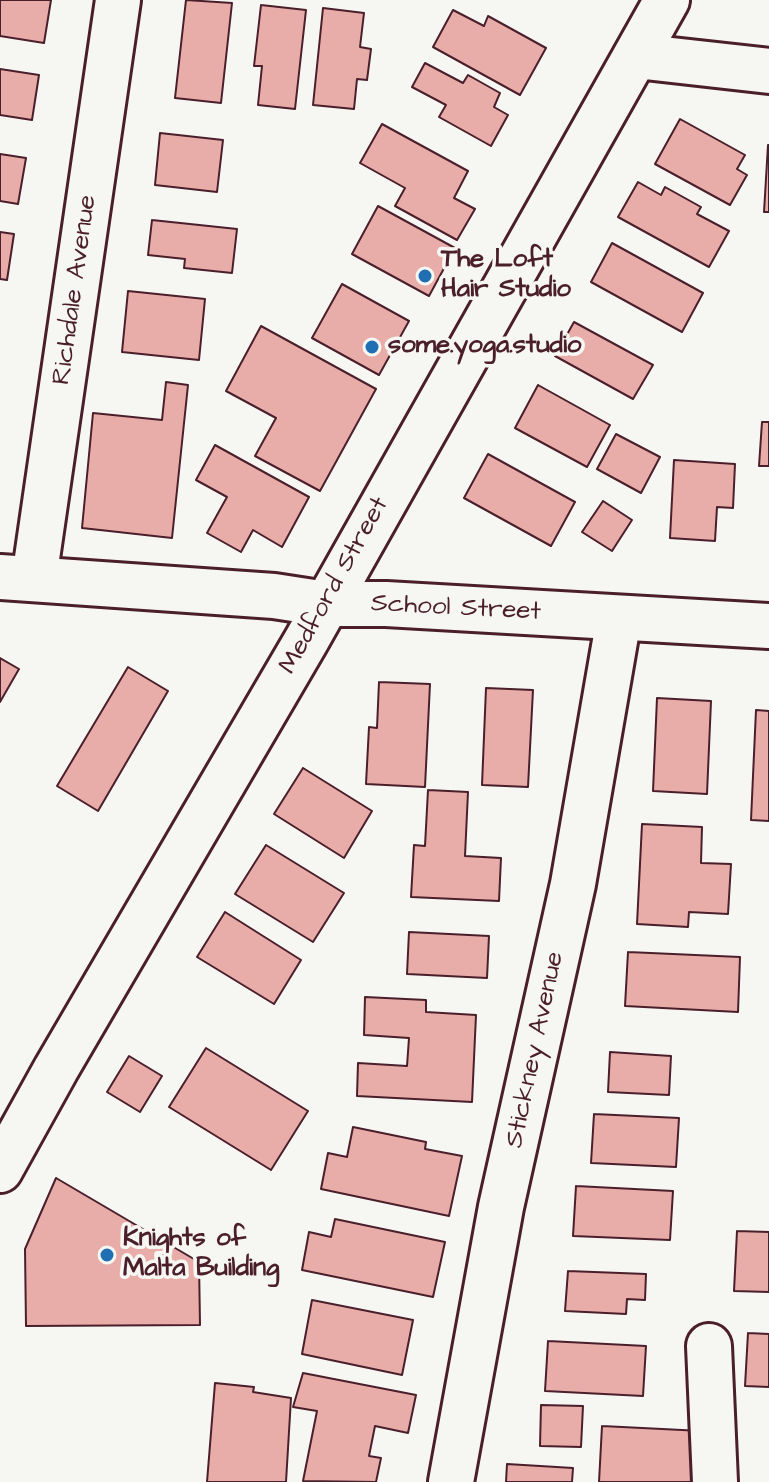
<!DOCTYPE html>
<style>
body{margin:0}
canvas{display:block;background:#f6f6f2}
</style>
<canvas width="769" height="1482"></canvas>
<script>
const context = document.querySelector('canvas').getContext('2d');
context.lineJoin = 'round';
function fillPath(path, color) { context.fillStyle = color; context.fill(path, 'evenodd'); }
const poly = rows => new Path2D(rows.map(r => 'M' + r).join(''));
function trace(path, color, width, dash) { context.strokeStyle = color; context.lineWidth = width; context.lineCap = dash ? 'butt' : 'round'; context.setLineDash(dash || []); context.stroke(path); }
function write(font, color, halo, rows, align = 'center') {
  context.font = font + ' "Architects Daughter",sans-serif'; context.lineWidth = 7; context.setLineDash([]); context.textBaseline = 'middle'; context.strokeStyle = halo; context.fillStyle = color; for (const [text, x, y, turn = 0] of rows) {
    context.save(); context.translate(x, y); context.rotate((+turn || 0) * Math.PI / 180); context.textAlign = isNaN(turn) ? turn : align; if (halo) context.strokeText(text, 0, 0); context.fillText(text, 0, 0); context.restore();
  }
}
const building = poly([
 [0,0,51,0,44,43,0,36,0,0],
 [186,0,232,3,221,103,175,98,186,0],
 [261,5,306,10,295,109,258,105,262,66,254,66,261,5],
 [323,8,364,13,360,47,371,49,367,80,357,79,354,109,313,105,323,8],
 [453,10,484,26,488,16,546,48,520,95,433,47,453,10],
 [425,63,463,83,468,75,500,93,494,107,508,115,491,146,439,117,446,105,412,87,425,63],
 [0,69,39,75,32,120,0,115,0,69],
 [680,119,745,155,737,169,747,175,730,205,655,164,680,119],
 [382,124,468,171,454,198,475,209,457,240,395,206,405,188,360,163,382,124],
 [160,133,223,140,217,192,155,185,160,133],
 [768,145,769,145,769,212,764,212,768,145],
 [0,154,26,158,18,204,0,201,0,154],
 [638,182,661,195,665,187,701,207,697,214,729,231,709,267,618,217,638,182],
 [378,206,455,248,429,296,352,254,378,206],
 [152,220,237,229,232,273,184,268,185,259,148,255,152,220],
 [0,232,14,234,7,280,0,279,0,232],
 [612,243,703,293,682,332,591,282,612,243],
 [342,284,409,321,379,375,312,338,342,284],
 [128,291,205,299,199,360,122,352,128,291],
 [574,322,653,365,633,399,555,356,574,322],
 [261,326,376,389,320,491,255,456,276,418,226,391,261,326],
 [166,382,188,385,172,538,82,528,93,413,162,420,166,382],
 [538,385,610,425,587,467,515,428,538,385],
 [762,422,769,422,769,466,759,466,762,422],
 [616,434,660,457,641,493,597,469,616,434],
 [215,445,309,497,282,547,253,530,241,552,207,533,227,497,196,480,215,445],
 [488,454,575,502,551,546,464,498,488,454],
 [674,460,735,464,733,508,717,507,715,541,670,538,674,460],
 [603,501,632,520,612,551,582,532,603,501],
 [0,658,19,669,0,702,0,658],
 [128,667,168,691,98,811,57,786,128,667],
 [379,682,430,684,425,787,366,784,369,727,377,728,379,682],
 [486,688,533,690,528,787,482,785,486,688],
 [657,698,711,701,707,794,653,791,657,698],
 [756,710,769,711,769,821,751,820,756,710],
 [303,768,372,811,344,858,274,814,303,768],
 [428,790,468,792,465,856,501,858,499,901,411,897,414,845,425,846,428,790],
 [642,824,702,827,701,863,731,864,728,914,689,912,688,927,637,924,642,824],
 [266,845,344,893,313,942,235,894,266,845],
 [225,912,301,960,274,1004,197,957,225,912],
 [409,932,489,936,487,978,407,974,409,932],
 [628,952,740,957,738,1012,625,1006,628,952],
 [365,997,426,1000,426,1012,476,1015,472,1102,357,1096,358,1063,407,1066,409,1038,364,1035,365,997],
 [206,1048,308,1111,271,1170,169,1107,206,1048],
 [610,1052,671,1056,669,1095,608,1092,610,1052],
 [129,1056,162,1076,140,1112,107,1092,129,1056],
 [594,1114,679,1118,676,1167,591,1163,594,1114],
 [353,1127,426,1142,425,1149,462,1156,449,1216,321,1189,328,1153,347,1157,353,1127],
 [56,1178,199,1262,200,1325,26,1326,25,1249,56,1178],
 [576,1186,673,1191,670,1240,573,1236,576,1186],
 [335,1219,445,1242,433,1297,302,1270,309,1232,331,1237,335,1219],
 [737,1231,769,1232,769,1292,734,1291,737,1231],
 [568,1271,646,1274,645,1300,627,1299,626,1314,565,1311,568,1271],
 [312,1300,413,1320,402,1375,302,1354,312,1300],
 [748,1333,769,1334,769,1387,745,1386,748,1333],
 [548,1341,646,1346,643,1396,545,1391,548,1341],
 [303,1373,416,1395,408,1433,375,1426,369,1456,381,1458,376,1482,303,1481,317,1411,293,1407,303,1373],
 [215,1383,254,1387,253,1392,291,1398,286,1482,207,1482,215,1383],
 [541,1405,583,1406,581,1447,540,1446,541,1405],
 [602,1426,702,1431,699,1482,599,1482,602,1426],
 [507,1464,573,1468,572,1482,506,1482,507,1464]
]);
fillPath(building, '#e8ada9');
trace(building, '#4a1f2b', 2);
const street = poly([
 [636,56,769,71],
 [34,579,118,0],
 [709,1346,715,1482],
 [451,1482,501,1207,573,884,619,618]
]);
const secondary = poly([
 [0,577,274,596,326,604,386,604,769,626],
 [0,1170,56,1069,306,641,667,0]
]);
trace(street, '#4a1f2b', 50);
trace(secondary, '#4a1f2b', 50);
trace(street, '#f6f6f2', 44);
trace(secondary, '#f6f6f2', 44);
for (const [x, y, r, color] of [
 [425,276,8,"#1f6fb2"],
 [372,347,8,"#1f6fb2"],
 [107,1255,8,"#1f6fb2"]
]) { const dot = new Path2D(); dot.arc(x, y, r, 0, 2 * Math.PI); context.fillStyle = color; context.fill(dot); trace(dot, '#f6f6f2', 3); }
write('bold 26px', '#4a1f2b', '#f6f6f2', [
 ["The Loft",441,261],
 ["Hair Studio",441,291],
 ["some.yoga.studio",388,347],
 ["Knights of",123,1240],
 ["Malta Building",123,1270]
], 'left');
write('26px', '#4a1f2b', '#f6f6f2', [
 ["Richdale Avenue",76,290,-82],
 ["Medford Street",335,586,-61],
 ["School Street",456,609,3],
 ["Stickney Avenue",536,1050,-78]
]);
</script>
